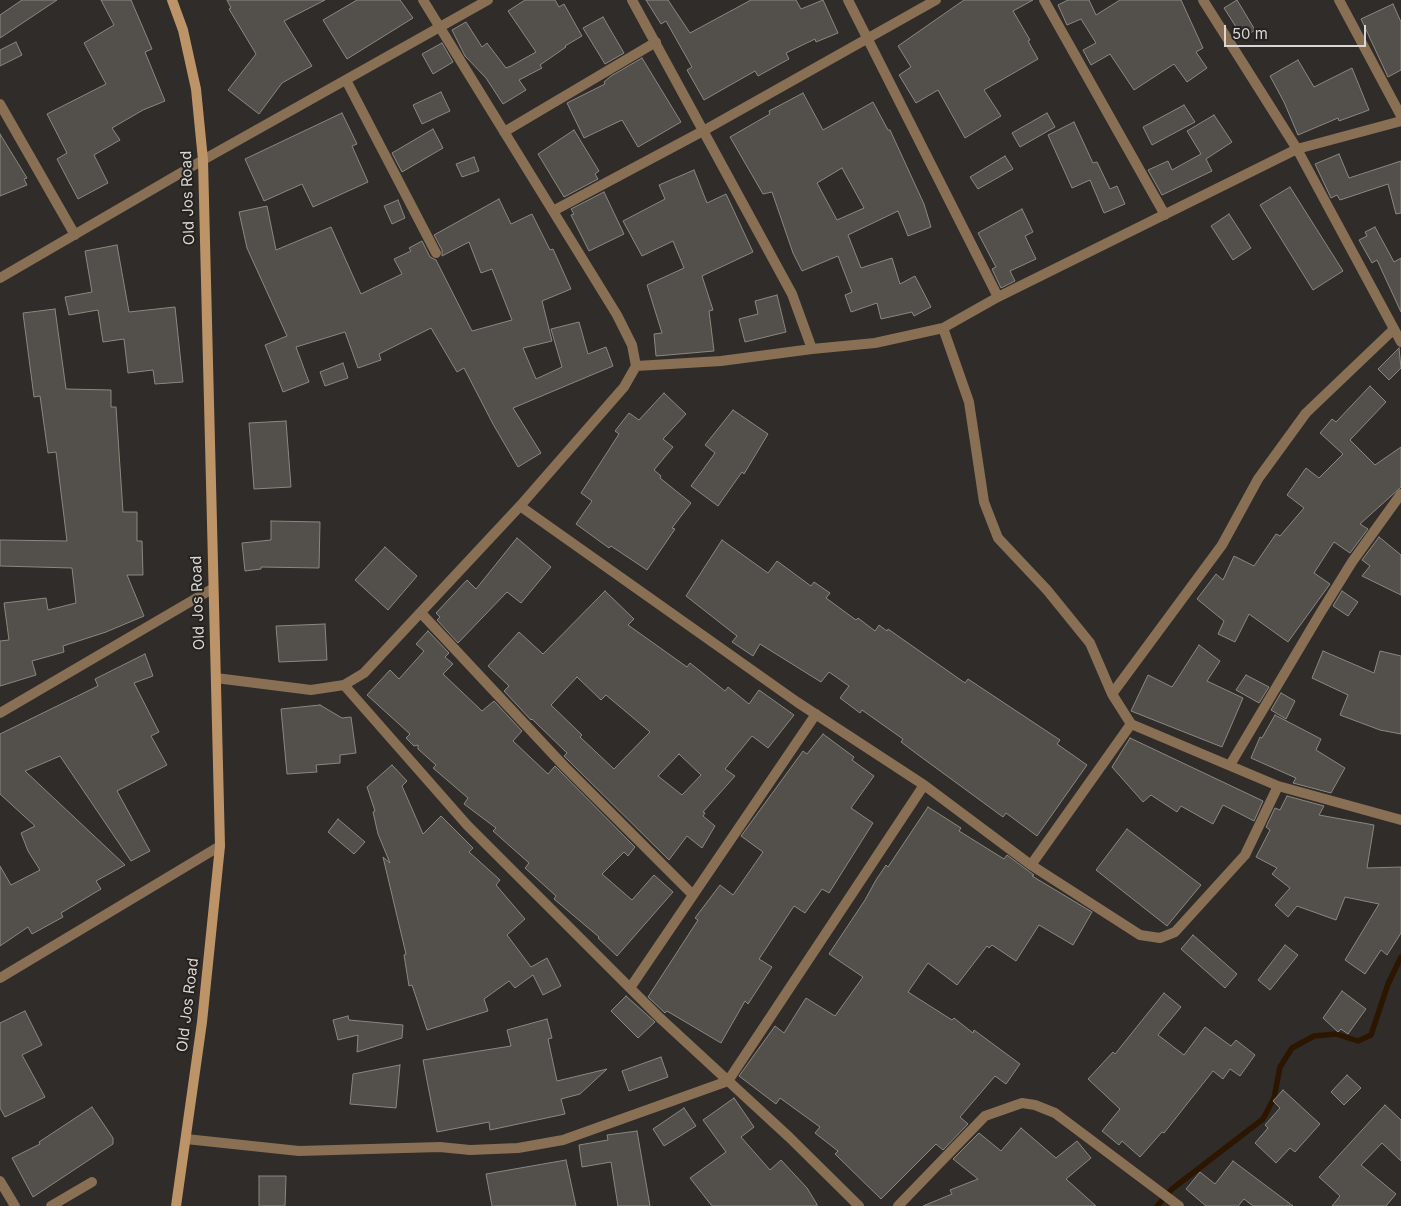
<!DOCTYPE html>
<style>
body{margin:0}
#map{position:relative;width:1401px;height:1206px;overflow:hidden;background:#2f2c29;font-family:Inter,sans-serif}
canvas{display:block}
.scale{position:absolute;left:1224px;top:25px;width:142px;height:22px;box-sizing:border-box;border:2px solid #d9d7d5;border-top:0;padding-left:6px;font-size:15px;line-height:18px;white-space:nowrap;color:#d9d7d5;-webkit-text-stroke:4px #25221f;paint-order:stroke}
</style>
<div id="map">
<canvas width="1401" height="1206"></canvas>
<div class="scale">50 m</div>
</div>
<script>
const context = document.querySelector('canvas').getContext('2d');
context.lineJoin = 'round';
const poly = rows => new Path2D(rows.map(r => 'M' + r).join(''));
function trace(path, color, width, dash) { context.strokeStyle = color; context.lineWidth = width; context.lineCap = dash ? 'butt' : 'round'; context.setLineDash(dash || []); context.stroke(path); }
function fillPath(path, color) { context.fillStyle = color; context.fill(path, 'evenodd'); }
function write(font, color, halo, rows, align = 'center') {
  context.font = font + ' Inter,sans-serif'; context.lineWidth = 4; context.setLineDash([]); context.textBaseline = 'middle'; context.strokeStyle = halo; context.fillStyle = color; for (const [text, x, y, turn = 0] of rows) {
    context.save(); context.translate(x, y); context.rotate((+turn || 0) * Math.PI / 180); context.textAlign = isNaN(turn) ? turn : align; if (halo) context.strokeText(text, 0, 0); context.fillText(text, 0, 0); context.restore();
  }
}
trace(poly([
 [1157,1206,1172,1189,1263,1119,1274,1098,1280,1067,1292,1048,1314,1036,1336,1034,1358,1041,1371,1035,1388,984,1401,957]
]), '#2d1600', 5.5);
const building = poly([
 [22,0,57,0,0,38,0,15,22,0],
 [101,0,131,0,152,49,145,52,165,101,143,110,112,128,120,140,94,155,108,183,78,199,57,159,67,153,47,114,106,84,84,43,114,25,101,0],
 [227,0,325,0,284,21,312,66,282,83,259,114,228,90,256,54,229,9,231,8,227,0],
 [357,0,400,0,413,18,347,59,323,20,357,0],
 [525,0,555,0,559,7,564,4,582,36,565,46,566,47,540,65,542,68,519,80,526,90,503,104,486,78,465,56,452,30,466,22,482,47,487,43,506,68,511,66,536,52,508,11,525,0],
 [646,0,668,0,690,33,751,0,796,0,801,9,823,0,838,33,816,42,815,39,786,53,789,59,758,76,755,71,704,100,687,70,692,67,666,21,661,24,646,0],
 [964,0,1033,0,1013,11,1030,40,1028,41,1038,59,984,90,1001,116,965,138,938,90,916,103,899,75,911,67,898,46,964,0],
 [1068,0,1089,0,1096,15,1120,0,1181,0,1203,48,1196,52,1207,68,1187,82,1174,64,1134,90,1110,54,1091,65,1083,50,1096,43,1081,19,1067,25,1058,5,1068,0],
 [1237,0,1255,30,1243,38,1224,8,1237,0],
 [1393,4,1401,22,1401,70,1388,77,1361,19,1393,4],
 [603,17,624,53,605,64,583,28,603,17],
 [16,42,22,55,0,66,0,50,16,42],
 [442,43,453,62,433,74,422,54,442,43],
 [642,58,681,122,638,147,622,120,584,138,567,103,605,84,604,82,611,76,642,58],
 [1298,60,1314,87,1352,68,1369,110,1339,121,1338,118,1298,135,1284,102,1270,76,1298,60],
 [441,92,450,111,422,124,413,105,441,92],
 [803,93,823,130,873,102,888,130,890,130,924,204,931,227,908,236,898,211,848,235,861,268,892,258,900,284,915,276,931,307,914,316,912,312,881,319,877,303,851,312,845,295,852,292,838,256,802,271,793,253,772,192,763,194,730,137,770,114,769,111,803,93],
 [842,168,864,208,837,220,817,183,842,168],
 [1184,105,1195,122,1152,145,1143,127,1184,105],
 [342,113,357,144,352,146,368,182,313,207,302,184,264,201,245,159,342,113],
 [1047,113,1055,127,1020,147,1012,133,1047,113],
 [1214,115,1232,142,1206,159,1212,171,1162,195,1148,170,1168,161,1172,170,1201,154,1187,131,1214,115],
 [1074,122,1093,163,1097,162,1110,189,1117,186,1125,204,1104,213,1090,180,1072,188,1048,135,1074,122],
 [433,129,443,148,402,172,392,153,433,129],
 [574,130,599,171,595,174,598,179,564,197,538,154,574,130],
 [0,134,27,178,24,179,27,185,0,196,0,134],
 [1339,154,1349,178,1401,161,1401,213,1396,214,1388,184,1340,200,1337,195,1331,198,1315,164,1339,154],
 [1005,156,1013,169,978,189,970,177,1005,156],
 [474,157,479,171,462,177,456,164,474,157],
 [694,170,707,203,726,194,753,252,702,276,713,310,709,311,714,351,656,356,654,334,662,333,647,285,684,268,673,241,642,256,623,221,665,199,659,185,694,170],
 [1290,187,1343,271,1313,290,1260,205,1290,187],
 [604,192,624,234,589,251,571,215,574,214,571,209,604,192],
 [499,199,511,224,532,214,550,250,553,249,571,289,542,301,552,341,523,348,536,379,562,367,551,329,579,322,588,354,606,347,613,366,513,408,541,453,518,467,493,424,464,368,457,372,431,328,379,354,381,360,358,368,345,332,296,347,309,382,283,392,265,345,287,336,247,248,239,212,267,206,276,250,331,227,361,294,402,274,394,259,411,251,409,248,422,241,430,257,436,260,472,331,512,320,492,269,481,273,469,242,442,256,442,250,434,235,499,199],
 [398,200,405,218,392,224,384,206,398,200],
 [1022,209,1033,232,1025,236,1036,259,1010,271,1015,281,1001,288,992,269,996,267,978,233,1022,209],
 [1229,214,1251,248,1233,260,1211,226,1229,214],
 [1375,227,1394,262,1401,258,1401,312,1377,260,1372,263,1359,240,1367,236,1365,232,1375,227],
 [117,245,129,312,175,307,183,382,155,384,153,370,128,373,124,339,103,342,98,310,69,315,65,297,92,292,85,251,117,245],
 [777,295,786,332,745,342,739,319,758,314,755,301,777,295],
 [55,309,66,389,111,390,111,407,116,407,123,512,137,512,137,541,142,541,143,575,127,575,144,616,106,632,63,646,64,652,32,661,36,675,0,686,0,641,9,640,4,603,46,598,48,610,76,603,72,568,0,566,0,540,67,541,56,452,48,453,40,396,34,397,23,313,55,309],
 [1399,348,1401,368,1389,380,1378,369,1399,348],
 [343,363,348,378,325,386,320,372,343,363],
 [1370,386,1386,402,1350,440,1375,465,1401,447,1401,487,1360,524,1368,529,1350,553,1334,542,1314,573,1330,584,1288,642,1249,614,1235,642,1218,634,1224,621,1197,599,1216,574,1223,580,1234,556,1254,566,1276,534,1280,536,1304,508,1287,495,1306,468,1319,478,1343,454,1320,433,1332,419,1336,422,1370,386],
 [664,393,686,414,663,439,673,447,654,470,661,476,660,478,691,503,672,528,675,529,647,570,611,546,609,548,576,524,592,501,581,493,619,434,615,431,629,413,639,420,664,393],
 [733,410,768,434,744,474,742,472,718,506,691,486,715,453,705,445,733,410],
 [286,421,291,487,254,489,249,423,286,421],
 [271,521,320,522,319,568,261,567,261,569,245,571,242,543,271,540,271,521],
 [1379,537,1401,555,1401,595,1362,576,1370,566,1362,560,1379,537],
 [517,538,551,567,521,603,507,592,458,643,437,620,440,617,436,613,467,580,476,589,517,538],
 [722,540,768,573,777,561,811,586,814,582,830,593,826,598,856,620,858,618,875,631,879,625,887,631,888,629,965,683,968,679,1060,740,1057,744,1087,765,1037,836,1006,813,1003,817,917,754,901,742,903,739,862,710,860,713,840,698,849,686,829,672,821,682,760,644,753,656,732,642,737,636,686,596,722,540],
 [385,547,417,576,388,610,355,580,385,547],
 [605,591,634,619,628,625,687,667,690,663,725,691,728,687,749,704,759,690,794,715,768,748,752,736,725,769,735,776,703,812,705,813,703,816,715,826,702,848,687,836,669,860,569,761,564,756,567,753,532,719,531,720,504,691,509,686,488,666,519,632,543,654,605,591],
 [577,677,601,700,606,695,650,732,614,769,580,737,582,735,551,705,577,677],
 [679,754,701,775,682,795,658,776,679,754],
 [1342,591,1358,602,1348,616,1333,606,1342,591],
 [325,624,327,660,279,662,276,626,325,624],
 [428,631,449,653,445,657,453,664,443,674,482,711,494,701,522,731,513,741,548,774,555,766,635,847,628,856,624,852,602,874,632,900,654,875,673,892,617,956,598,938,599,937,554,899,556,896,525,868,529,863,493,831,496,828,464,804,468,798,433,768,436,765,418,749,418,745,414,746,406,738,410,734,367,695,390,670,399,679,424,651,416,644,428,631],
 [1199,645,1220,661,1207,681,1243,698,1222,747,1131,711,1148,675,1172,687,1199,645],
 [1323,651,1374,673,1380,651,1401,656,1401,734,1380,730,1340,715,1348,695,1312,678,1323,651],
 [145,654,153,676,134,683,159,732,151,736,167,765,117,791,150,851,131,861,60,756,25,771,125,865,96,881,101,889,61,913,63,917,32,934,28,927,0,946,0,866,11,885,40,870,28,851,21,833,35,826,0,794,0,734,98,686,95,679,145,654],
 [1246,675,1269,687,1259,703,1236,690,1246,675],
 [1281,693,1295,701,1286,719,1271,710,1281,693],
 [320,705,342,718,351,717,356,753,340,755,340,763,316,765,317,772,287,774,281,709,320,705],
 [1275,715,1321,739,1316,750,1345,768,1331,793,1293,783,1296,778,1251,758,1260,737,1262,738,1275,715],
 [823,734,854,757,852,760,874,776,851,808,873,823,829,893,822,889,805,913,794,906,759,959,772,967,748,1004,745,1001,721,1043,667,1011,665,1013,648,997,698,920,695,918,720,885,733,895,763,852,741,836,803,751,807,754,823,734],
 [1130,738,1263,801,1254,821,1223,805,1213,824,1181,806,1177,812,1151,795,1143,802,1112,767,1130,738],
 [392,765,407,781,402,786,423,834,441,816,473,848,469,852,500,880,496,885,525,919,507,935,531,967,547,958,561,986,543,995,533,975,515,988,509,981,484,999,488,1011,427,1030,412,985,409,986,404,955,406,954,383,857,390,863,378,834,373,812,375,811,367,787,392,765],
 [1287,796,1324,806,1319,815,1374,825,1367,868,1401,867,1401,933,1387,955,1381,950,1365,974,1345,960,1379,904,1345,897,1336,920,1297,906,1288,917,1275,905,1290,888,1272,874,1277,868,1256,857,1270,830,1266,827,1275,808,1280,810,1287,796],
 [928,807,961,828,959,831,1004,859,1007,855,1034,875,1032,876,1092,912,1073,945,1039,925,1016,961,992,945,989,948,987,946,957,985,928,963,908,992,952,1020,954,1018,973,1033,974,1030,1020,1064,1006,1084,995,1076,960,1117,968,1124,943,1150,936,1144,881,1199,835,1154,838,1151,815,1133,820,1127,780,1098,776,1104,739,1076,775,1026,784,1033,806,998,835,1016,863,977,829,954,865,900,876,880,886,865,888,867,928,807],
 [338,819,365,842,354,854,328,832,338,819],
 [1127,829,1201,885,1167,926,1096,870,1127,829],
 [1193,935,1237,974,1225,988,1181,949,1193,935],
 [1285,945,1298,955,1270,990,1258,980,1285,945],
 [1342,991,1366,1009,1348,1034,1341,1029,1338,1032,1323,1018,1342,991],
 [1164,993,1181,1007,1158,1035,1184,1055,1205,1027,1231,1046,1236,1040,1255,1055,1240,1076,1230,1069,1223,1079,1213,1071,1164,1133,1162,1132,1140,1157,1122,1141,1119,1145,1102,1131,1120,1109,1088,1079,1113,1052,1115,1054,1164,993],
 [626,996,655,1022,638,1038,611,1011,626,996],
 [25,1011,42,1045,22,1055,45,1097,5,1117,0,1108,0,1023,25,1011],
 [348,1016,349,1020,403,1025,402,1038,357,1052,358,1035,338,1040,333,1020,348,1016],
 [547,1019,552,1038,548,1039,557,1081,607,1069,580,1094,561,1099,565,1114,490,1130,489,1122,437,1132,423,1060,511,1046,507,1030,547,1019],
 [661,1057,668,1077,629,1091,622,1071,661,1057],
 [400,1065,396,1108,350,1104,353,1074,400,1065],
 [1347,1075,1361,1088,1344,1105,1331,1092,1347,1075],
 [1283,1090,1320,1124,1295,1152,1290,1148,1276,1163,1255,1143,1268,1128,1265,1125,1280,1108,1273,1101,1283,1090],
 [734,1098,754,1127,741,1137,770,1170,781,1160,807,1188,818,1206,712,1206,690,1178,726,1152,703,1120,734,1098],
 [1385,1105,1401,1120,1401,1161,1382,1143,1361,1165,1396,1194,1386,1206,1332,1206,1340,1196,1319,1177,1385,1105],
 [92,1107,113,1138,113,1144,33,1197,12,1158,40,1144,39,1142,92,1107],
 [684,1108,696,1126,664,1146,653,1129,684,1108],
 [1021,1128,1056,1158,1077,1141,1091,1158,1066,1179,1096,1206,923,1206,952,1194,950,1190,978,1179,953,1159,979,1133,1001,1151,1021,1128],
 [637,1131,650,1206,618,1206,611,1162,582,1167,579,1145,608,1140,607,1135,637,1131],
 [566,1160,576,1206,492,1206,486,1174,566,1160],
 [1233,1161,1293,1206,1253,1206,1244,1199,1238,1206,1206,1206,1186,1189,1200,1172,1215,1184,1233,1161],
 [259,1176,286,1176,285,1206,259,1206,259,1176]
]);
fillPath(building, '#53504c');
trace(building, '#8b8783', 1);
trace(poly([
 [632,0,792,294,812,349],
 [848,0,998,297],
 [1044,0,1165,215],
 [1203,0,1297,149,1401,342],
 [1339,0,1401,116],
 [346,80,436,253],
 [0,104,75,235],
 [504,132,656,42],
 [553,211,703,131,936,0],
 [0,278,203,160,488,0],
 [943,328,969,402,984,502,998,538,1047,590,1090,643,1112,694,1131,724,1278,786,1401,820],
 [636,366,721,361,812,349,875,343,943,328,998,297,1297,149,1401,121],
 [520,506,797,702,924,785,1031,865,1140,935,1160,938,1175,932,1245,855,1278,786],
 [421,613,564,766,693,895],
 [216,678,311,690,344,685,364,673,520,506,624,387,636,366,632,345,617,315,423,0],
 [344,685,467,825,660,1018,789,1137,859,1206],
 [1112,694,1222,545,1258,479,1306,413,1393,330],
 [0,713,212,589],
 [1230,765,1321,612,1352,562,1401,494],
 [1031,865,1131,724],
 [0,978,220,846],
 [630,988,816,714],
 [186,1139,299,1151,440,1147,470,1150,518,1148,563,1140,728,1081,924,785],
 [0,1181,15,1206],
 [51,1206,92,1182],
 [898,1206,985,1116,1022,1103,1035,1105,1055,1113,1179,1206]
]), '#896f54', 10);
trace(poly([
 [172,0,183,30,196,89,203,160,220,846,202,1022,176,1206]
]), '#bd9468', 10);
write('15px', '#d9d7d5', '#25221f', [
 ["Old Jos Road",188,198,-92],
 ["Old Jos Road",198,603,-92],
 ["Old Jos Road",188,1005,-83]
]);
</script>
